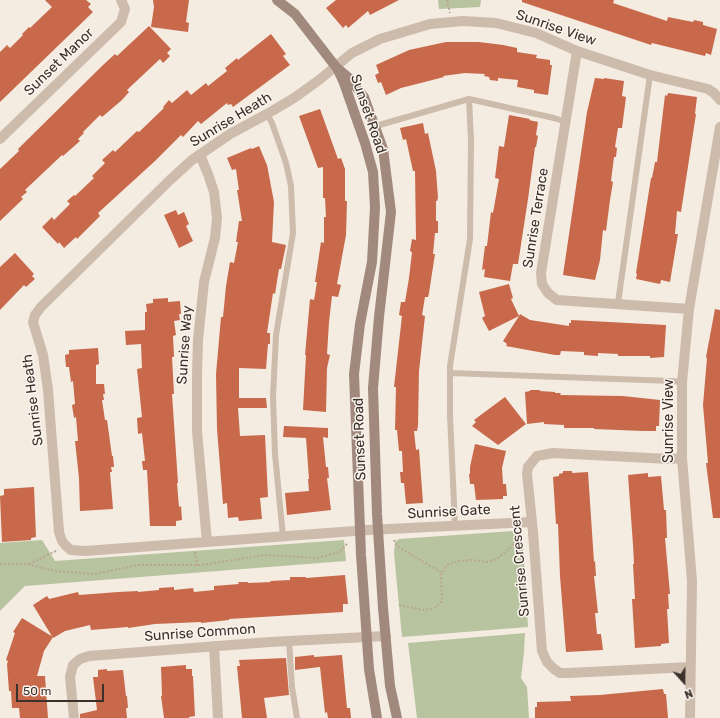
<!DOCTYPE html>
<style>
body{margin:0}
#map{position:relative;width:720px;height:718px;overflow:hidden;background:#f4ebe1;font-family:Rubik,sans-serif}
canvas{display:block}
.north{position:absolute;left:664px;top:662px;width:40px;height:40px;-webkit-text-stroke:3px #fbf5ee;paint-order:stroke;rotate:159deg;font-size:11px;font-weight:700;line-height:16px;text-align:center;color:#3b302b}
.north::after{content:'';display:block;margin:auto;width:14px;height:18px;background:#3b302b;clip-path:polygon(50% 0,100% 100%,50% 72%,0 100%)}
.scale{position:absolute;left:16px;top:684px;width:88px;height:18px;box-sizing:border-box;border:2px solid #3b302b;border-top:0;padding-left:5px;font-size:12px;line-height:14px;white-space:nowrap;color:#3b302b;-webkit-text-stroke:3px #fbf5ee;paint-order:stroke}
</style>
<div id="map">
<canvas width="720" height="718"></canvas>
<div class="north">N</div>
<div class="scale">50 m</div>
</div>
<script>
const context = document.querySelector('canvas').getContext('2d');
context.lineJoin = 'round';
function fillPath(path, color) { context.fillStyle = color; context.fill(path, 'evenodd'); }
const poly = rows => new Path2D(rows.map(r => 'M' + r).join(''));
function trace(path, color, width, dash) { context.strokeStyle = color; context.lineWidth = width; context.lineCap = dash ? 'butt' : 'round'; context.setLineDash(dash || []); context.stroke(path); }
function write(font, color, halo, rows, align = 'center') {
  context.font = font + ' Rubik,sans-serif'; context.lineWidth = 3; context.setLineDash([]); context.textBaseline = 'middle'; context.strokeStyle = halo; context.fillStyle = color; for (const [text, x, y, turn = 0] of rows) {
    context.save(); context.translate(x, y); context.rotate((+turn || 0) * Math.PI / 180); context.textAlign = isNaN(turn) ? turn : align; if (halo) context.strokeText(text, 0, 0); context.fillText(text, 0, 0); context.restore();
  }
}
fillPath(poly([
 [438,0,481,0,480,7,439,9],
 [513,531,517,533,521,538,523,544,528,627,402,637,394,553,395,542,399,539],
 [42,540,55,561,344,540,346,561,25,586,0,611,0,543],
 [525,633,524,652,521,678,527,687,529,718,417,718,408,643]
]), '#b8c4a0');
fillPath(poly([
 [45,0,86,0,91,4,88,7,93,12,0,102,0,52,7,45,10,48,23,35,22,34,29,27,30,28,52,7],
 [153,0,189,0,186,22,189,23,188,32,151,27,154,7],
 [336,0,399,0,370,15,368,11,348,28,346,25,343,28,326,8],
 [522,0,614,0,613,3,667,21,668,17,693,22,694,20,703,22,703,25,717,29,711,55,706,53,705,56,652,43,651,45,522,2],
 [149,26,171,49,167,53,170,56,163,63,160,59,127,90,129,92,122,100,102,117,100,115,83,132,84,133,78,139,80,141,63,156,62,155,25,190,27,192,21,197,23,199,0,221,0,169,19,151,18,149,103,65,115,54,117,56],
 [271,34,286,54,283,56,290,65,233,107,231,104,228,105,227,103,201,124,198,121,183,137,181,135,155,161,98,213,100,216,77,239,76,237,64,248,59,242,58,244,42,227,52,217,54,220,70,204,67,201,74,195,75,196,94,178,92,176,105,163,102,160,113,150,115,152,137,131,139,132,164,108,163,107,169,100,172,103,187,90,191,95,206,83,208,86,227,71,225,68,237,58,238,60],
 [446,42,479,42,503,45,517,48,517,52,537,55,536,58,550,60,550,65,552,65,548,95,534,93,534,90,517,87,518,80,498,78,498,81,490,80,489,77,484,76,485,74,465,73,443,76,444,77,401,88,386,95,381,82,378,83,375,75,379,73,376,65,409,50],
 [595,78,604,79,604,78,624,81,622,96,626,97,622,128,618,128,615,147,617,148,616,157,614,157,611,181,613,182,610,200,606,231,603,230,600,260,595,280,563,275,587,112],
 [668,93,697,97,695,114,696,114,681,212,677,211,675,234,678,234,670,282,661,280,660,284,636,279,637,274,636,273,651,178,652,178,655,162,657,162,665,95,667,96],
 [320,109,338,159,341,158,345,169,345,201,347,201,346,235,337,284,341,285,338,297,332,296,329,322,327,354,330,355,327,368,326,412,303,410,306,355,305,355,310,299,314,300,317,282,315,282,321,242,324,243,324,217,326,217,325,198,323,198,323,167,318,168,299,116],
 [509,115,530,119,529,120,538,122,536,135,538,136,536,147,535,147,528,199,518,264,513,264,510,281,484,277,485,269,482,270,485,246,487,246,491,212,493,213,499,179,495,178,499,146,504,147],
 [423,123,425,134,428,133,436,171,438,198,437,201,436,201,436,221,438,221,438,233,435,233,433,254,435,254,429,293,428,297,425,297,422,315,425,316,419,371,418,426,417,431,414,431,416,450,419,449,423,503,406,504,404,483,401,483,400,472,403,472,402,451,399,451,397,430,395,430,396,387,394,387,402,316,399,315,401,302,405,302,409,278,412,252,410,251,412,239,416,240,415,171,413,171,406,139,403,140,400,128],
 [259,146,267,165,274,202,272,242,286,245,281,269,279,269,275,294,273,293,267,333,270,333,270,344,268,344,266,369,239,368,239,398,266,398,267,408,238,408,240,436,265,435,268,497,260,498,262,519,239,521,238,517,228,518,227,503,223,504,217,429,216,374,221,317,223,317,226,286,230,262,234,263,238,242,236,242,239,221,242,221,237,190,239,190,236,169,232,170,227,158,251,148,252,149],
 [176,210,178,215,184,212,189,224,186,226,193,241,179,248,164,215],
 [15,253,34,274,32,276,35,279,26,287,24,285,0,310,0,267],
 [509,284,513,298,511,299,519,316,520,314,530,320,569,326,569,323,571,323,571,320,666,325,664,357,650,358,650,356,618,356,618,354,598,353,598,356,584,355,584,352,561,351,560,355,555,355,506,346,507,344,503,341,519,316,489,331,482,318,485,316,479,292],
 [168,298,168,302,180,301,181,314,179,314,180,320,174,321,176,335,173,336,174,357,172,357,174,394,172,394,178,483,177,483,179,507,181,506,182,520,176,521,176,526,150,526,147,470,143,470,142,461,145,461,142,433,138,434,137,418,142,417,137,369,142,368,141,344,126,345,125,331,145,330,145,312,147,312,146,304,153,303,153,299],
 [715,309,720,310,720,518,713,518,706,463,708,463,703,405,707,358,706,357],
 [98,348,99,364,96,365,96,384,104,384,105,394,103,394,104,400,102,400,105,420,107,420,112,456,113,456,114,467,111,467,112,472,110,472,113,509,80,511,79,478,75,441,78,441,76,417,74,418,72,405,75,404,73,381,71,382,69,367,66,367,65,355,69,354,69,350],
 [530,390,540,390,540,391,555,392,555,393,561,393,560,395,623,396,660,400,659,426,656,426,656,431,643,431,594,429,594,428,564,428,564,425,544,424,544,422,527,424,525,392,530,391],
 [505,397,526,424,498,445,472,426,476,422,474,420],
 [284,426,328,428,328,438,323,437,326,467,328,467,329,478,327,478,331,510,287,515,285,493,309,491,308,479,309,479,306,438,283,437],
 [475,444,506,451,502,468,503,484,506,484,507,496,503,496,503,499,476,500,474,484,470,484,469,474,470,474,470,467],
 [563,471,572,471,572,473,588,472,594,562,595,561,596,576,594,576,598,613,595,613,597,634,601,634,603,650,566,652,560,576,558,524,556,524,553,477,559,476,559,474,563,473],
 [648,473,648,477,661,476,664,510,666,510,667,538,665,538,670,594,668,594,669,609,667,609,669,643,661,644,661,646,635,648,632,599,635,599,633,564,634,564,633,545,628,475],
 [34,487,36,537,31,538,31,540,2,542,0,496,4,495,4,489],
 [345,575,348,604,343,604,343,612,229,619,229,620,201,623,201,622,155,624,128,628,128,627,91,630,90,625,65,631,53,638,33,605,47,596,49,599,78,592,79,595,118,592,138,591,138,592,159,590,159,588,174,587,174,590,193,588,194,592,214,590,214,586,239,584,238,582,248,582,248,583,271,582,270,581,290,580,290,577,306,577,306,578],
 [22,618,53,637,44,651,37,676,45,676,48,718,20,718,19,708,12,708,11,691,9,691,7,664,8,661,6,660,15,633,13,632],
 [314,655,314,657,342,655,347,708,350,708,351,718,328,718,327,712,325,713,320,667,295,670,295,657],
 [286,658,289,695,264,698,267,718,242,718,237,666,240,666,239,660],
 [186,665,186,669,192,669,192,676,193,676,195,716,189,717,189,718,164,718,161,696,162,696,161,667],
 [107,669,107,671,123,670,126,696,127,696,128,708,126,708,127,718,80,718,80,714,97,710,93,677,98,677,98,670],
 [663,689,664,694,666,694,668,718,535,718,535,707,537,707,537,702,571,701,570,696,600,695]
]), '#c8694b');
trace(poly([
 [447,0,450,13],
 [394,540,397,546,442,573],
 [195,552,197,565],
 [0,564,26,564,55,571,94,574,139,565,202,565,265,555,319,558,339,552,348,543],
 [29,564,58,550],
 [399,605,423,610,431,609,436,607,442,601,441,575,447,565,459,561,473,560,488,562,497,559,510,548,522,534]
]), '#b9a596', 2, [2, 2]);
trace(poly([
 [267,114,272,123,286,163,291,186,293,233,276,335,273,397,275,454,283,537],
 [376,126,469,99,554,118,566,122],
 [618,303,650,75],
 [450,373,672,381,682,382],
 [455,526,450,415,450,366,470,239,471,140,469,99],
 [289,641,292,687,297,718]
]), '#cdbbac', 6);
trace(poly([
 [577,51,541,273,542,284,548,293,557,300,689,309],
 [0,139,121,22,125,9,121,0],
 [200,155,208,174,214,192,217,218,215,238,204,282,198,340,197,375,197,431,207,542],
 [682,458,669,459,553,453,537,456,528,467,527,474,533,532,542,651,547,662,554,669,560,673,568,673,691,667],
 [531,522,368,530,85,551,71,550,66,546,62,541,59,532,48,390,43,355,33,322,35,315,41,307,170,180,192,160,230,134,267,114,294,98,319,80,352,53,380,39,430,24,463,21,496,23,536,33,577,51,650,75,708,89,714,93,720,100],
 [214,646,218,718],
 [74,718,70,677,73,665,80,659,89,656,270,642,386,636],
 [690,718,692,581,682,458,682,382,689,309,720,127]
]), '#cdbbac', 10);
trace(poly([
 [277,0,295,14,336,67,349,78,364,97,383,149,391,212,379,317,373,388,377,514,383,608,390,686,397,718],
 [338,70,344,83,365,143,373,172,375,207,372,262,360,324,354,374,361,555,369,669,377,718]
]), '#a18a7d', 10);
write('14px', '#3b302b', '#fbf5ee', [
 ["Sunrise View",556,28,19],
 ["Sunset Manor",59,62,-44],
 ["Sunset Road",368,114,71],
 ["Sunrise Heath",231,120,-31],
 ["Sunrise Terrace",536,218,-81],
 ["Sunrise Way",185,345,-86],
 ["Sunrise Heath",33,400,-97],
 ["Sunrise View",669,421,-90],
 ["Sunset Road",360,439,-92],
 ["Sunrise Gate",449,512,-3],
 ["Sunrise Crescent",520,561,-95],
 ["Sunrise Common",200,633,-4]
]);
</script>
